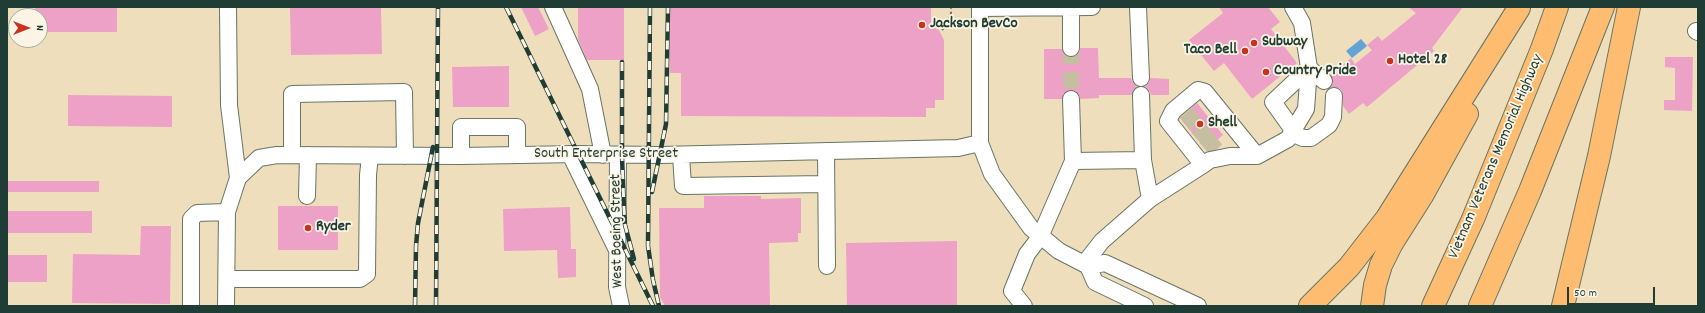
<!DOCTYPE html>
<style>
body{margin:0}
#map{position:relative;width:1705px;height:313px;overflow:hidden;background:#eedebc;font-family:Dekko,sans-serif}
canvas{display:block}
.frame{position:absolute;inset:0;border:8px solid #1f3d34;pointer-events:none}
.north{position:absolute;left:8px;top:8px;width:40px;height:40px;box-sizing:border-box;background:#fcf5e5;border:1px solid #a4ab9e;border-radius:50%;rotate:90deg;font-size:11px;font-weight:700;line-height:16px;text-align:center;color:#1f3d34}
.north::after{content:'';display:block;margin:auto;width:14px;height:18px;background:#c8321e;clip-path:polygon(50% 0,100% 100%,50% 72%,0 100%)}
.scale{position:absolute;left:1567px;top:287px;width:88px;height:18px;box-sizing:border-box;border:2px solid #1f3d34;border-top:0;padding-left:5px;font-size:12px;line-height:14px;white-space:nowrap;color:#1f3d34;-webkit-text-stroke:3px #fcf5e5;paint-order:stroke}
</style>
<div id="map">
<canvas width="1705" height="313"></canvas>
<div class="frame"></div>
<div class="north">N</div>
<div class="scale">50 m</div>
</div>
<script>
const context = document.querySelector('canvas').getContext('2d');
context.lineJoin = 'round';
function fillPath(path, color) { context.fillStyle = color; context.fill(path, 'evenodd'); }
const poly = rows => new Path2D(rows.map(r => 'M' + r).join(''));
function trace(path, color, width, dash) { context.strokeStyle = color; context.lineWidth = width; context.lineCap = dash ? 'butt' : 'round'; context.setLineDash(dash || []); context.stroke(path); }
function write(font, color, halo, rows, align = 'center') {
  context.font = font + ' Dekko,sans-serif'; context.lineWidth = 3.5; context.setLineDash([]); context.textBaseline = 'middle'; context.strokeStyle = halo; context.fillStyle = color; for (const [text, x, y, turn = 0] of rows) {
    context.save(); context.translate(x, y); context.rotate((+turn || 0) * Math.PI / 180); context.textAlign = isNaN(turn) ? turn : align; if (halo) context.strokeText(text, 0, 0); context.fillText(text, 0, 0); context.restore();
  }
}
fillPath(poly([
 [1361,39,1367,46,1352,58,1346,51]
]), '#64a3d6');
fillPath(poly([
 [35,7,117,7,117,32,40,32,40,16,35,16],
 [290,7,381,7,382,54,291,55],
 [521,7,538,7,549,29,535,36],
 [578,7,624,7,624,60,587,60,578,39],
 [670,7,931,7,931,26,939,30,944,40,944,100,935,100,935,108,926,108,926,117,681,116,681,73,670,73],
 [1219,7,1268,7,1280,22,1271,29,1297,63,1252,99,1224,63,1214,71,1189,40,1223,13],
 [1408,7,1463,7,1432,48,1434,51,1367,107,1363,103,1349,114,1343,106,1342,91,1339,88,1331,87,1333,82,1331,75,1351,58,1355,64,1372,50,1367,45,1378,36,1382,41,1416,13],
 [1080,48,1098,48,1099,78,1131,78,1133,83,1137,87,1133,90,1132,95,1099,95,1099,98,1080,99,1076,91,1070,90,1063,94,1062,99,1044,99,1044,49,1062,49,1066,56,1071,57,1079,53],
 [1665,57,1693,57,1692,111,1664,110,1664,100,1675,100,1675,68,1665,67],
 [509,66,509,107,453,107,452,67],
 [1150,78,1169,79,1169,95,1151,95,1149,90,1145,86,1149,83],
 [68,95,172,96,172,127,68,126],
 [1197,103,1223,135,1206,150,1180,118],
 [7,181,99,181,99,192,7,192],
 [704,196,761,196,761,199,801,198,801,233,798,233,798,242,769,243,770,306,665,306,660,297,659,208,704,208],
 [278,206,338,206,338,250,278,250],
 [570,207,571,249,576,249,576,277,558,278,557,250,504,251,503,209],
 [7,211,92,211,92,233,7,233],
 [141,226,171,226,170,304,72,303,73,254,140,255],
 [957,241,957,306,847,306,846,243],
 [7,255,47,255,47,282,7,282]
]), '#eea1c6');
trace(poly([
 [1071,48,1071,99],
 [1185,124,1202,110],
 [1197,139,1214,124],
 [1205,149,1222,134]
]), '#c5bea1', 16, [16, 8]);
const minor = poly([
 [553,7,590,89,603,155],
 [980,7,980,143,992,174,1031,228,1059,251,1088,266,1105,263,1198,306],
 [1138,7,1141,78],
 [980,8,1092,7],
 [1071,8,1071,48],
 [1696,31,1698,32],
 [1309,68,1324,81],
 [1141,95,1143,160,1150,199],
 [1071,99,1073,161],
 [1293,130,1273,102,1309,68],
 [1291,133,1303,138,1311,138,1329,125,1333,117,1334,96],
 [826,151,827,266],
 [570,154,616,248],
 [292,155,292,94,404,92,405,156],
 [681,155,683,186,826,184],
 [461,156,461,127,517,127,517,155],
 [618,156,617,287,621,306],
 [1203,165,1168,121,1173,111,1198,90,1205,92,1257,156],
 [238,178,259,158,277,155,461,156,578,154,660,155,958,148,980,143],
 [307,196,308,155],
 [1084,264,1102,241,1150,199,1203,165,1210,160,1230,156,1257,156,1288,139,1306,109,1309,68,1302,23,1293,7],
 [1088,266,1095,282,1145,306],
 [227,279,360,279,367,274,368,175,370,156],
 [191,306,191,219,197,213,227,212],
 [226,306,227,212,238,178,229,105,228,7],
 [1024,306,1012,291,1027,254,1040,237,1073,161,1143,160]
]);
const highway = poly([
 [1310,306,1349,267,1387,218,1519,8],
 [1372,306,1375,285,1381,265,1392,243,1423,194,1467,114],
 [1433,306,1473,219,1542,49,1557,7],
 [1480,306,1530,191,1603,7],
 [1563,306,1599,156,1629,7]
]);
trace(minor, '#677564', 18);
trace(highway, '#677564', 24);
trace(poly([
 [942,30,948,23,951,13,951,7]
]), '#677564', 2, [3, 3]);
trace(minor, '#fff', 16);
trace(highway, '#fdbc6f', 22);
const rail = poly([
 [506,7,653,306],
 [650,7,648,246,653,280,659,306],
 [622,62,622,156,624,209,625,225,634,259],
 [652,192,666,124,668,7],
 [415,306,416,246,418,223,433,147],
 [436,306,438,7]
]);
trace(rail, '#1f3d34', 4.5);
trace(rail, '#fcf5e5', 3, [9]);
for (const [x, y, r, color] of [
 [922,25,4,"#c8321e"],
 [1254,43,4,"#c8321e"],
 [1245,51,4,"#c8321e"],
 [1390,61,4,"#c8321e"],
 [1266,72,4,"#c8321e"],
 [1200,124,4,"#c8321e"],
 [308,228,4,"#c8321e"]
]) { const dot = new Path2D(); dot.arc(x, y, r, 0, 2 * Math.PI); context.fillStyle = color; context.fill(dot); trace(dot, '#fcf5e5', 1.5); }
write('bold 16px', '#1f3d34', '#fcf5e5', [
 ["Jackson BevCo",930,25],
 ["Subway",1262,43],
 ["Taco Bell",1237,51,"right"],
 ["Hotel 28",1398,61],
 ["Country Pride",1274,72],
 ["Shell",1208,124],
 ["Ryder",316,228]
], 'left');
write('16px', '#1f3d34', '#fcf5e5', [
 ["South Enterprise Street",606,155],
 ["Vietnam Veterans Memorial Highway",1497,157,-67],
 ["West Boeing Street",618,231,-91]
]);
</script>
